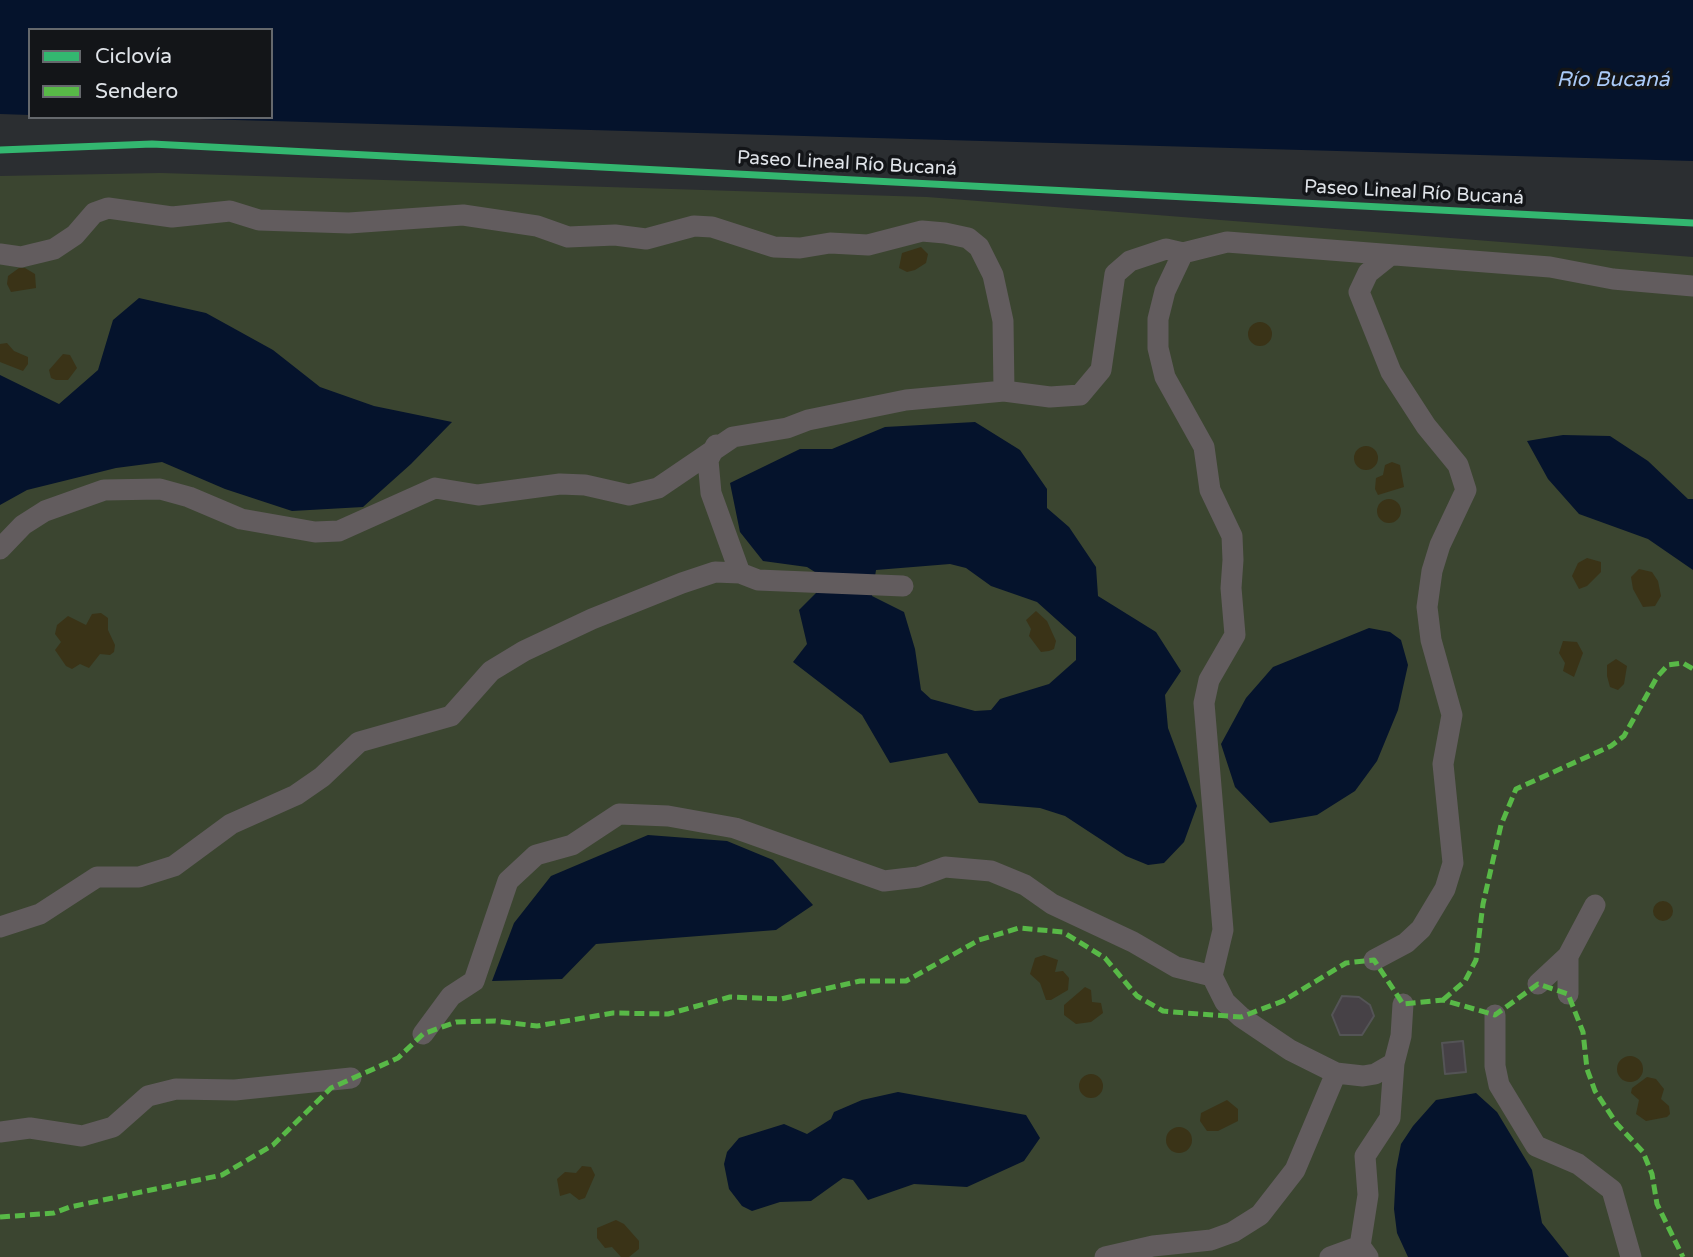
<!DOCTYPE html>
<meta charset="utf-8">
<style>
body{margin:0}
#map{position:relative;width:1693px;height:1257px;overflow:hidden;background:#2b2e31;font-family:"Varela Round",sans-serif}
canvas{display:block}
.legend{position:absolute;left:28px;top:28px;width:245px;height:91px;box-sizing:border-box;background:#131518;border:2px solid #65686c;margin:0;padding:9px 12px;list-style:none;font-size:21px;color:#e0e4e9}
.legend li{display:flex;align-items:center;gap:14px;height:35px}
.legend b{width:35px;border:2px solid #65686c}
</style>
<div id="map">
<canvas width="1693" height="1257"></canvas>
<ul class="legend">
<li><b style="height:9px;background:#33b770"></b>Ciclovía</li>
<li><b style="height:9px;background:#58b947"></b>Sendero</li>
</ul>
</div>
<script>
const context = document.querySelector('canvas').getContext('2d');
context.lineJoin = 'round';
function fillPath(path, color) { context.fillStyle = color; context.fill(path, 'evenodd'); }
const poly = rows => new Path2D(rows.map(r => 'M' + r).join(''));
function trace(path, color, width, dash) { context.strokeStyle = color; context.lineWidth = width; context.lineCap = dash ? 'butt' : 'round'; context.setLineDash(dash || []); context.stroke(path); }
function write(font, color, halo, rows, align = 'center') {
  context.font = font + ' "Varela Round",sans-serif'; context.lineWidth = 7; context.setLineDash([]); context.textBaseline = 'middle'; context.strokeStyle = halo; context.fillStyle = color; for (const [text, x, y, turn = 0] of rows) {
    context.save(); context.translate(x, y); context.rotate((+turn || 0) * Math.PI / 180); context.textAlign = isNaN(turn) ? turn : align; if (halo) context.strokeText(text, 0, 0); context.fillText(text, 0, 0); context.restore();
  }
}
fillPath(poly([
 [161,173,927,197,1693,257,1693,1257,0,1257,0,176]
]), '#3b4530');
fillPath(poly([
 [921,247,928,254,926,263,915,270,907,272,899,268,902,253],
 [19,268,25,268,35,274,36,288,11,292,7,284,8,276],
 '1248 334a12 12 0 1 1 24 0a12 12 0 1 1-24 0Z',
 [7,343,14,351,28,357,28,364,23,371,0,362,0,344],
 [63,354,70,355,77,368,68,380,56,380,51,378,49,370],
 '1354 458a12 12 0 1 1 24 0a12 12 0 1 1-24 0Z',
 [1392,462,1400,465,1404,487,1378,495,1375,489,1376,478,1383,475,1385,465],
 '1377 511a12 12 0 1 1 24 0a12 12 0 1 1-24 0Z',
 [1587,558,1601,562,1601,572,1587,586,1579,589,1572,576,1578,563],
 [1639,569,1652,572,1658,581,1661,596,1655,606,1643,607,1633,589,1631,577],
 [1036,611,1047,621,1056,641,1054,649,1049,651,1041,652,1029,636,1031,629,1026,620],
 [101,613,108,618,108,630,115,645,114,652,110,655,100,654,89,668,80,664,72,669,66,666,55,650,61,642,55,634,57,625,68,616,86,625,92,614],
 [1563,641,1577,642,1583,653,1574,677,1563,671,1565,663,1559,653],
 [1616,659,1627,666,1624,684,1618,690,1610,687,1607,676,1607,665],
 '1653 911a10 10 0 1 1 20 0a10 10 0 1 1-20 0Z',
 [1044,955,1058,960,1055,972,1063,971,1069,978,1068,990,1051,1000,1046,1000,1040,983,1030,974,1035,958],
 [1085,987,1091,990,1092,1002,1101,1003,1103,1013,1091,1022,1076,1024,1064,1015,1064,1005],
 '1617 1069a13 13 0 1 1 26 0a13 13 0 1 1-26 0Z',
 '1079 1086a12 12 0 1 1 24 0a12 12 0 1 1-24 0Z',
 [1647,1077,1656,1079,1664,1089,1661,1099,1669,1106,1670,1114,1667,1117,1646,1121,1636,1114,1639,1100,1631,1093,1632,1088],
 [1227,1100,1238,1109,1238,1121,1218,1131,1207,1131,1200,1121,1201,1113],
 '1166 1140a13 13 0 1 1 26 0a13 13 0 1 1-26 0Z',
 [582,1166,591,1167,595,1175,585,1198,579,1200,570,1193,560,1196,557,1179,565,1172,576,1173],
 [616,1220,624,1224,639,1241,639,1249,629,1257,621,1257,612,1247,605,1248,597,1238,597,1228]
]), '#3a3317');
fillPath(poly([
 [0,0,1693,0,1693,161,129,117,271,117,271,30,30,30,30,115,0,114],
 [139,298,206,313,273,350,320,387,374,406,452,422,411,464,363,507,292,511,225,489,162,462,116,468,27,490,0,505,0,375,59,404,98,370,113,320],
 [975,422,1020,450,1047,489,1047,508,1069,527,1096,567,1098,596,1156,632,1181,671,1165,695,1168,728,1197,806,1184,842,1164,863,1148,865,1126,856,1065,816,1040,808,979,803,947,753,890,763,862,715,793,662,807,644,799,610,819,590,818,574,807,567,763,561,740,532,730,483,800,449,832,449,885,427],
 [950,564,966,568,991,586,1037,602,1076,637,1076,660,1049,684,1000,699,991,710,975,711,931,699,921,690,915,649,904,612,872,596,876,570],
 [1563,435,1610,436,1648,461,1688,499,1693,499,1693,570,1648,539,1579,514,1548,479,1527,441],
 [1369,628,1390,632,1401,640,1408,665,1398,710,1377,761,1355,791,1317,815,1270,823,1235,787,1221,744,1246,698,1273,667],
 [648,835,727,841,773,860,813,905,776,930,596,944,562,979,492,981,514,923,551,876],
 [898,1092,1026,1115,1040,1138,1024,1161,967,1187,914,1184,868,1200,853,1180,843,1178,811,1201,780,1202,752,1211,742,1206,729,1189,724,1164,727,1152,739,1138,784,1124,807,1134,831,1119,834,1112,862,1100],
 [1476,1093,1497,1112,1532,1170,1542,1223,1569,1257,1408,1257,1397,1233,1394,1209,1396,1170,1401,1144,1413,1126,1436,1100]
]), '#05132c');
const building = poly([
 [1342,996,1359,997,1370,1005,1374,1016,1362,1035,1340,1035,1332,1015,1342,996],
 [1463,1041,1466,1072,1445,1074,1442,1043,1463,1041]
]);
fillPath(building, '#464146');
trace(building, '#545456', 2);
trace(poly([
 [1183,253,1227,242,1550,267,1613,279,1693,286],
 [0,254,21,257,54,249,75,235,94,213,108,208,172,217,230,211,259,220,349,223,463,215,537,226,568,237,615,235,646,239,694,226,712,227,774,247,800,248,830,243,868,245,922,231,945,233,968,238,979,247,993,275,1003,321,1004,391],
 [716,445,708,460,711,493,740,573,758,580,903,586],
 [0,549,23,525,45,511,104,490,160,489,189,497,241,519,315,532,339,531,435,488,478,495,560,484,585,485,629,495,658,488,733,437,787,428,808,420,906,400,1004,391,1050,397,1080,395,1101,370,1115,274,1130,261,1166,249,1183,253,1165,291,1158,319,1158,348,1165,377,1204,447,1210,490,1232,536,1233,560,1231,588,1235,635,1209,680,1204,703,1223,930,1212,976,1225,1002,1241,1017,1290,1050,1336,1073,1363,1076,1375,1074,1394,1063,1401,1036,1403,1004],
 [0,927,40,914,97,877,139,877,174,866,231,824,296,795,322,777,359,742,451,716,491,671,524,651,592,619,682,583,715,572,740,573],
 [1374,960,1406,943,1421,929,1445,889,1453,863,1443,764,1452,715,1431,640,1427,607,1432,571,1440,545,1466,490,1458,465,1426,426,1391,372,1359,292,1368,273,1388,257],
 [1538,984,1568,956,1595,905],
 [1568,994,1568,956],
 [1495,1015,1495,1066,1499,1085,1536,1146,1578,1164,1612,1190,1631,1257],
 [423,1034,451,996,474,981,508,881,536,855,572,845,619,814,668,816,735,828,884,881,918,877,945,867,991,871,1025,885,1052,904,1133,942,1176,967,1212,976],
 [0,1132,30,1128,82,1136,113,1127,148,1096,176,1089,235,1090,351,1078],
 [1105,1257,1153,1246,1211,1240,1233,1232,1260,1215,1295,1170,1336,1073],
 [1330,1257,1360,1246],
 [1368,1257,1360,1246,1368,1195,1365,1156,1390,1118,1394,1063]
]), '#625c5e', 21);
trace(poly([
 [1443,1000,1465,981,1476,960,1483,904,1501,825,1516,789,1611,746,1624,736,1657,677,1668,665,1683,663,1693,669],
 [0,1217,54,1213,70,1207,222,1175,273,1145,331,1088,398,1058,423,1034,456,1022,495,1021,537,1026,613,1013,668,1014,730,997,781,999,860,981,906,981,979,940,1019,928,1063,932,1105,958,1137,996,1163,1011,1186,1013,1241,1017,1283,1001,1346,963,1374,960,1403,1004,1443,1000,1495,1015,1538,984,1568,994,1583,1032,1587,1069,1595,1091,1617,1124,1643,1152,1652,1174,1657,1204,1683,1257]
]), '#58b947', 5, [10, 5]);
trace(poly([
 [0,150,152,144,1693,223]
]), '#33b770', 7);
write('19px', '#e0e4e9', '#131518', [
 ["Paseo Lineal Río Bucaná",847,164,3],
 ["Paseo Lineal Río Bucaná",1414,193,3]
]);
write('italic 21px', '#aacaf7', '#131518', [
 ["Río Bucaná",1613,80]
]);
</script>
